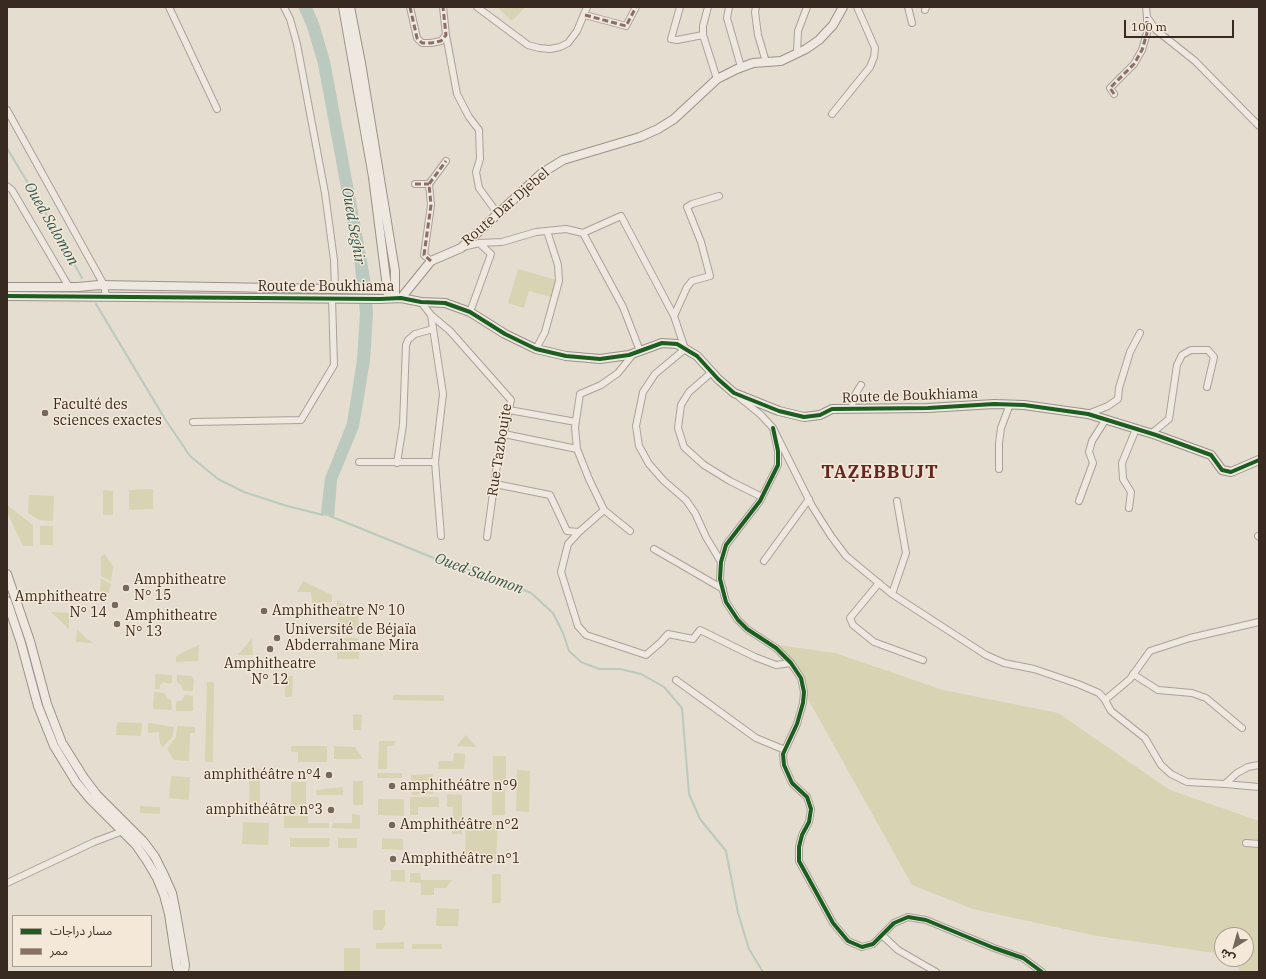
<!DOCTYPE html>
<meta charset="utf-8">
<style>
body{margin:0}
#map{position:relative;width:1266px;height:979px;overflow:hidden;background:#e5ddd0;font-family:"IBM Plex Serif","Noto Sans Arabic",serif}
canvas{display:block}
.frame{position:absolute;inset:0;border:8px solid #392a21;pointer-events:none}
.legend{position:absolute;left:12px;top:915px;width:140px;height:52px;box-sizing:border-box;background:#f4e9d8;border:1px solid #a99d8f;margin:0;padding:5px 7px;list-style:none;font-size:12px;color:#392a21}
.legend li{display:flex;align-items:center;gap:8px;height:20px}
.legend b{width:20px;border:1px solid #a99d8f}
.north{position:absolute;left:1214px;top:927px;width:40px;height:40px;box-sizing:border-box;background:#f4e9d8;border:1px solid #a99d8f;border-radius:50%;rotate:217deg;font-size:11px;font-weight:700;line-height:16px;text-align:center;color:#392a21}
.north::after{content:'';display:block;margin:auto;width:14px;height:18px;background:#75695e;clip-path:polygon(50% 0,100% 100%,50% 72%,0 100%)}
.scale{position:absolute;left:1124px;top:20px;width:110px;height:18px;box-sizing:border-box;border:2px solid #392a21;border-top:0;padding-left:5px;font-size:12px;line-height:14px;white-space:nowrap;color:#392a21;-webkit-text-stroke:3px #f4e9d8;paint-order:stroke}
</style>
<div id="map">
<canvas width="1266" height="979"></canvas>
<div class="frame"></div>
<ul class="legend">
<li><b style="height:5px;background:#1b5e20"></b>مسار دراجات</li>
<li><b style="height:5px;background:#8d6e63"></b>ممر</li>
</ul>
<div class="north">ش</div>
<div class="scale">100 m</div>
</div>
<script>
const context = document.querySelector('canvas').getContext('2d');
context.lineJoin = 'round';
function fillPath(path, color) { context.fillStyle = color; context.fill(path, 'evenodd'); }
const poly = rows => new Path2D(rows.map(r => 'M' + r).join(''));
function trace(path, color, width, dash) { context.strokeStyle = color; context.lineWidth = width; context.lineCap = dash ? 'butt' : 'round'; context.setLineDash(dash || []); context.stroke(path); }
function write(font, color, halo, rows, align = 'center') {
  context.font = font + ' "IBM Plex Serif",serif'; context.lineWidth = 3; context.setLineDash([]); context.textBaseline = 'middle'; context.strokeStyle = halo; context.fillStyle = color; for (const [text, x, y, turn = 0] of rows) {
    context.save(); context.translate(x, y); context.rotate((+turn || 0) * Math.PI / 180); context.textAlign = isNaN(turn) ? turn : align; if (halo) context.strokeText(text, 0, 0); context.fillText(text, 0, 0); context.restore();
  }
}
fillPath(poly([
 [497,7,525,7,512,21],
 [518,269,556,280,551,297,529,291,524,308,508,303],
 [153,489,153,509,129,510,129,490],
 [103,490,113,491,113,515,103,515],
 [29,495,54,496,53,521,39,520,28,513],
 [7,505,33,525,33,546,23,546,7,512],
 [40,526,53,526,53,545,40,545],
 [105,554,113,567,111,581,101,576,101,557],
 [101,578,111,584,109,593,100,591],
 [303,581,332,595,332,602,312,603,311,592,297,592],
 [337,600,358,615,359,629,339,630],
 [51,612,69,613,69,629],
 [77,629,86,638,93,643,76,642],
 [252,638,253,655,238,655],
 [337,638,358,638,359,659,337,659],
 [771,644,835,653,943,690,1058,713,1170,790,1259,821,1259,972,1240,972,1234,959,1246,959,1246,935,1222,935,1222,954,1097,936,973,909,912,885,804,692,801,678],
 [199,645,198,661,176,662,176,657,179,654],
 [155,674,172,675,172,683,168,684,165,682,163,683,160,685,160,689,155,689],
 [177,675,192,676,194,680,193,691,184,691,181,685,177,682],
 [287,676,293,676,292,697,285,697,285,679],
 [207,682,214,682,213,762,205,762],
 [154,692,165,693,167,698,171,700,172,710,153,709],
 [185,695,193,696,193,711,176,711,176,702,182,700],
 [393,695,444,695,444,701,393,700],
 [353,714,362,715,361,730,353,730],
 [117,722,142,723,141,736,116,735],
 [148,723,174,727,173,736,163,747,160,744,159,732,148,733],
 [177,726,195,727,195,733,190,733,189,761,174,760,167,749,176,737],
 [466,735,476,747,456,746],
 [379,741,395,741,394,746,387,746,387,769,378,769],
 [291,746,327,746,327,762,298,762,298,752,291,752],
 [334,746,355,747,363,759,334,759],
 [454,753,465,754,464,769,438,769,439,761,453,761],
 [493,756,506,756,506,783,493,783],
 [250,768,260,769,260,808,249,808],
 [517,770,530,771,529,812,516,811],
 [377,773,402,773,402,778,377,778],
 [433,774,433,794,412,795,411,775],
 [171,776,190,777,189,800,169,798],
 [353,781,363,781,363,805,353,805],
 [291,782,306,782,306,806,291,807],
 [343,787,343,795,317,795,316,790],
 [492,788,505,789,505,815,492,815],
 [447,794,462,795,462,834,452,834,453,807,447,807],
 [410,797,439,797,439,807,418,807,418,815,410,815],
 [378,799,404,799,404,816,378,815],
 [140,806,160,807,160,814,140,813],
 [352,814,360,815,360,829,332,828,333,823,352,823],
 [284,816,308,816,308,823,329,823,329,828,284,828],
 [466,820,498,821,496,862,465,862],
 [243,822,269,823,268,845,242,844],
 [290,838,330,838,329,847,290,847],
 [338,838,357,838,357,848,338,848],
 [382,838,403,839,403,850,382,849],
 [391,870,405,870,405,882,391,881],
 [410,873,420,873,421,880,452,880,446,888,434,888,434,895,421,895,421,883,410,882],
 [492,874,501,874,501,903,492,903],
 [437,908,459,909,458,926,436,926],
 [373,910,385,910,385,926,382,930,373,930],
 [404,942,404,949,376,949,376,943],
 [412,944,442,944,442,949,412,949],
 [344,948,360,948,360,972,344,972]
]), '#d7d3b3');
fillPath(poly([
 [298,7,312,7,319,23,330,61,366,255,371,284,373,313,370,361,359,427,337,480,334,518,321,514,325,478,347,423,357,360,360,313,354,258,318,64,307,27]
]), '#bbc9be');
trace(poly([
 [7,148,41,205,82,278],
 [96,304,165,419,190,456,218,479,244,492,287,506,323,515],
 [330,516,446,563,498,579,531,593,553,613,563,633,569,651,581,662,599,669,620,669,641,674,664,687,682,708,689,794,700,819,726,851,738,913,749,949,763,972]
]), '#bbc9be', 2);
const street = poly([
 [169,7,217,109],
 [284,7,290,19,297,44,325,193,334,260,335,289],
 [410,7,417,38,422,43,431,43,441,41,446,35,443,7],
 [477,7,528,45,539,48,550,49,560,47,568,43,577,31,587,7],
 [680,7,671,39,677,40,703,35],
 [708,7,703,26,703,35,717,79],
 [729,7,727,18,741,67],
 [756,7,755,12,758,35,766,62],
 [908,7,912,23],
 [1146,7,1147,17,1156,30,1195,61,1259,126],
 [925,10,926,7],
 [585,15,626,26,636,7],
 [446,35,457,94,469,117,479,130,480,159,476,172,479,188,498,214],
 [797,53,798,31,807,7],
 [1114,94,1110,88,1134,64,1142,50,1147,33,1147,17],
 [7,110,104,285,106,296],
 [832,114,870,67,874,57,875,48,857,7],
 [415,184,429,184],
 [7,186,12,190,69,287],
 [583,233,621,216,674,316,685,349,655,374,643,392,636,426,639,446,649,464,664,481,686,500,695,513,706,537,721,562],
 [463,247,479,243,502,242,536,232,566,229,583,233,623,307,640,351],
 [431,261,424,255,431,205,429,184,446,161],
 [421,302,431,315,450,331,511,400,496,471,487,537],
 [470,312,491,254,479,243],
 [431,315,443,394,435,462,441,536],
 [674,316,687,287,692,281,710,276,701,242,687,207,692,204,719,196],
 [536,349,545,332,559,281,558,265,547,231],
 [712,372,689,392,681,405,678,428,684,447,704,465,730,481,762,497],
 [739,397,761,415,773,428,812,506,831,536,846,556,892,594,986,655,1004,663,1034,669,1078,684,1099,693,1105,700,1111,711,1145,738,1161,765,1171,774,1187,782,1225,784,1237,773,1248,767,1259,765],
 [852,409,853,398,861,385],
 [509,410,576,422],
 [1088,414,1108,406,1118,399,1119,388,1130,352,1140,333],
 [193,422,301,420,334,365,332,298],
 [773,428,778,451,778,465,760,501,726,545,721,562,720,579,726,602,738,620,747,629,776,648,791,663,801,678,804,692,803,703,797,724,783,754,784,765,792,783,807,797,811,809,809,822,802,835,799,847,799,861,833,923,848,941,862,947,873,944,894,923,908,917,926,920,994,948,1023,958,1042,972],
 [1152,433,1169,419,1177,365,1182,355,1191,350,1208,350,1214,357,1207,387],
 [504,434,577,449],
 [359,462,435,462],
 [397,463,403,425,406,345,408,340,415,334,433,329],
 [999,469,999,443,1001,428,1010,404],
 [495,484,550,495,567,531,579,532,604,510],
 [1079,501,1093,463,1089,452,1092,441,1106,419],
 [1129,508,1131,492,1123,479,1122,463,1136,429],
 [630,531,604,510,589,479,577,449,575,427,580,394,601,385,618,373,634,353],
 [579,532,568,544,561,572,578,626,586,635,646,655,661,642,668,634,693,639,700,630,755,657,776,665,791,663],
 [1258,536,1259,537],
 [654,549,723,589],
 [764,561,809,499],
 [879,583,850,618,853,625,874,642,923,660],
 [892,594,906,553,897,501],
 [1133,674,1158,690,1192,693,1206,698,1242,728],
 [676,680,756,738,785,750],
 [1105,700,1130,679,1150,651,1190,638,1259,622],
 [1225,784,1259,787],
 [1246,843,1259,844],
 [7,883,94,842,123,831],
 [882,935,898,950,936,972]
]);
const secondary = poly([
 [343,7,373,177,388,295],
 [350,7,361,63,395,271,395,295],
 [7,287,78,287,99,285,395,290],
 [7,296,380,299,401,298,421,302,445,303,470,312,505,334,536,349,566,356,600,359,629,355,662,343,677,344,697,356,718,379,734,393,779,411,804,417,820,415,832,409,928,408,994,404,1024,405,1088,414,1156,435,1211,455,1222,470,1231,472,1259,460],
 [401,298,431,261,461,248,542,173,563,160,640,137,658,129,674,119,717,79,737,69,753,63,781,61,806,49,819,40,833,25,843,7],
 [7,574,30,641,47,704,62,743,84,778,97,795,143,841,155,857,164,875,172,893,176,913,185,965,184,972],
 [7,601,21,643,38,706,54,746,76,782,90,799,136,845,147,861,157,878,164,895,169,914,177,967,179,972]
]);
trace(street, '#aaa299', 8);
trace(secondary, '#9a9288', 10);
trace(street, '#eee8e1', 6);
trace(secondary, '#eee8e1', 8);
trace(poly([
 [410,7,417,38,422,43,431,43,441,41,446,35,443,7],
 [585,15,626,26,636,7],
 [1114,94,1110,88,1134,64,1142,50,1147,33,1147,17],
 [415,184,429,184],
 [431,261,424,255,431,205,429,184,446,161]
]), '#8d6e63', 3, [6, 3]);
trace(poly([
 [7,296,380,299,401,298,421,302,445,303,470,312,505,334,536,349,566,356,600,359,629,355,662,343,677,344,697,356,718,379,734,393,779,411,804,417,820,415,832,409,928,408,994,404,1024,405,1088,414,1156,435,1211,455,1222,470,1231,472,1259,460],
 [773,428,778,451,778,465,760,501,726,545,721,562,720,579,726,602,738,620,747,629,776,648,791,663,801,678,804,692,803,703,797,724,783,754,784,765,792,783,807,797,811,809,809,822,802,835,799,847,799,861,833,923,848,941,862,947,873,944,894,923,908,917,926,920,994,948,1023,958,1042,972]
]), '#1b5e20', 4);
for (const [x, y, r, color] of [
 [45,413,4,"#75695e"],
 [126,588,4,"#75695e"],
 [115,605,4,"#75695e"],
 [264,611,4,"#75695e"],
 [117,624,4,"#75695e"],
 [277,638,4,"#75695e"],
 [270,649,4,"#75695e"],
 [329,775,4,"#75695e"],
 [392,786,4,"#75695e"],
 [331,810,4,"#75695e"],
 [392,825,4,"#75695e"],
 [393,859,4,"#75695e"]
]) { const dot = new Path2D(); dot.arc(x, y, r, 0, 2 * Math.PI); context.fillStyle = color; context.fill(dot); trace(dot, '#f4e9d8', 1.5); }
write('14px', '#392a21', '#f4e9d8', [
 ["Route Dar Djebel",506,207,-41],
 ["Route de Boukhiama",326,287],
 ["Route de Boukhiama",910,396,-2],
 ["Rue Tazboujte",500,450,-81]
]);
write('14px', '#392a21', '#f4e9d8', [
 ["Faculté des",53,405],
 ["sciences exactes",53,421],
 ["Amphitheatre",134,580],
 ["N° 15",134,596],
 ["Amphitheatre",107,597,"right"],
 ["N° 14",107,613,"right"],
 ["Amphitheatre N° 10",272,611],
 ["Amphitheatre",125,616],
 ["N° 13",125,632],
 ["Université de Béjaïa",285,630],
 ["Abderrahmane Mira",285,646],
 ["Amphitheatre",270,664,"center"],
 ["N° 12",270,680,"center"],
 ["amphithéâtre n°4",321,775,"right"],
 ["amphithéâtre n°9",400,786],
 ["amphithéâtre n°3",323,810,"right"],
 ["Amphithéâtre n°2",400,825],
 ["Amphithéâtre n°1",401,859]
], 'left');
write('italic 15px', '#315851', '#f4e9d8', [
 ["Oued Salomon",51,224,60],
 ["Oued Seghir",353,226,80],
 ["Oued Salomon",479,574,20]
]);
context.letterSpacing = '1px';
write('bold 18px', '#642822', '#f4e9d8', [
 ["TAẒEBBUJT",880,473]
]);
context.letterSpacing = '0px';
</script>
